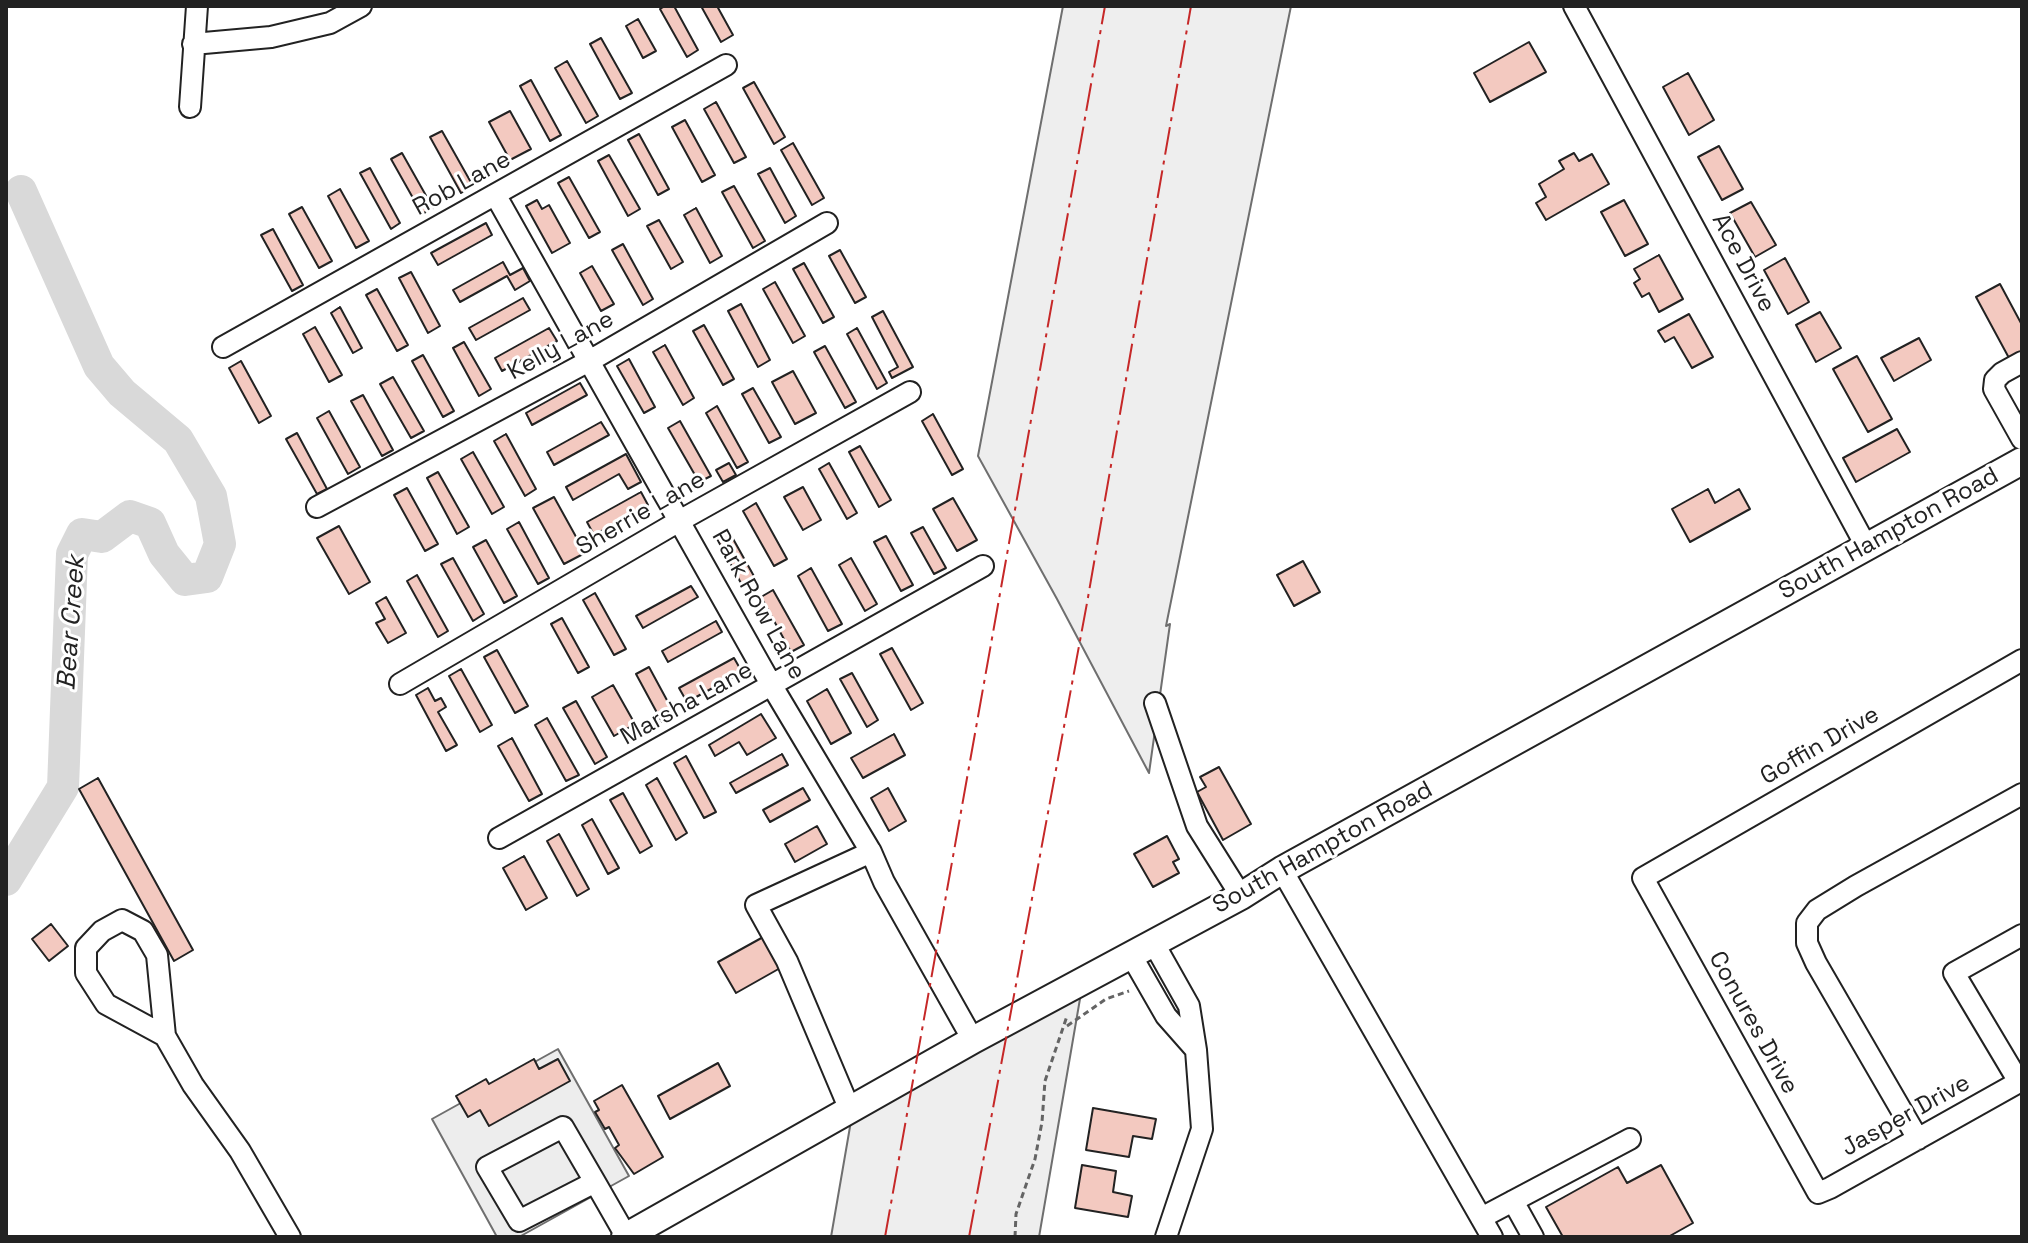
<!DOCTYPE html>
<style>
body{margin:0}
#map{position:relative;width:2028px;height:1243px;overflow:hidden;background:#fff;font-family:"Space Grotesk",sans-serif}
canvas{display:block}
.frame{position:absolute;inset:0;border:8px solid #222;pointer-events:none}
</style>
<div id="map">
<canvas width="2028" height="1243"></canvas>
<div class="frame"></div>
</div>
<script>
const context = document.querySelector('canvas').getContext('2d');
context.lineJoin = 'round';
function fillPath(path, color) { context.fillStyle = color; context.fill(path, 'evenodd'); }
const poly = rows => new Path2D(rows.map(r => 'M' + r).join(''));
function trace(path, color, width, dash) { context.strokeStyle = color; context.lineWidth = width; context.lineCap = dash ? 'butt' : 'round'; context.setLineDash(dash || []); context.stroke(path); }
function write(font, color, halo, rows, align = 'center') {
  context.font = font + ' "Space Grotesk",sans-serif'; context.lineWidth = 6; context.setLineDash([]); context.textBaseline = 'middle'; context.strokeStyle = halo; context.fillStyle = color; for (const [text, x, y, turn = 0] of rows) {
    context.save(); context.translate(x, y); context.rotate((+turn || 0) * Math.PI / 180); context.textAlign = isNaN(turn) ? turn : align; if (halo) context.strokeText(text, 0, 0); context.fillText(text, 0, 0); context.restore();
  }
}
const green = poly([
 [1063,6,1291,6,1166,626,1170,624,1149,773,1057,599,978,456,1063,6],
 [1081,993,1039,1237,831,1237,851,1121,1081,993]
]);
fillPath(green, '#eee');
trace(green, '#6f6f6f', 2);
const parking = poly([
 [558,1049,629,1176,519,1237,497,1237,432,1119,558,1049]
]);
fillPath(parking, '#ededed');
trace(parking, '#6f6f6f', 2);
trace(poly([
 [6,880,63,787,72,554,82,534,102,537,130,516,150,523,164,554,185,580,207,577,220,544,211,496,178,440,122,393,99,366,21,191]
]), '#d9d9d9', 32);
const building = poly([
 [665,6,674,6,698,50,687,57,660,9,665,6],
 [701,6,717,6,733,35,721,42,701,6],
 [638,19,656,51,643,58,626,26,638,19],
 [601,38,632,93,620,99,590,44,601,38],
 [1529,42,1546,72,1490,102,1474,73,1529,42],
 [567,61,598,116,586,123,555,68,567,61],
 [1688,73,1714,120,1689,135,1663,87,1688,73],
 [531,80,561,135,550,141,520,86,531,80],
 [754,82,785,137,774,144,743,88,754,82],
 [716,102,746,157,734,163,704,109,716,102],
 [510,111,531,149,510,160,489,122,510,111],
 [685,120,715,175,702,182,672,127,685,120],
 [442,131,473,186,461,193,430,137,442,131],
 [639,134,669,189,658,195,628,140,639,134],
 [793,143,824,198,812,205,781,150,793,143],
 [1719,146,1743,189,1722,200,1698,157,1719,146],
 [402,153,433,208,422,214,391,159,402,153],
 [1574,153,1579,161,1592,154,1609,184,1546,220,1536,203,1546,197,1539,184,1564,169,1559,161,1574,153],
 [609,155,640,209,628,216,598,161,609,155],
 [370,168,400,223,391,229,360,173,370,168],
 [770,168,796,216,785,223,758,174,770,168],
 [569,177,600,232,589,238,558,183,569,177],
 [734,186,765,241,753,248,722,192,734,186],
 [340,189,369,241,356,248,328,196,340,189],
 [537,200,542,209,549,205,570,243,552,253,526,206,537,200],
 [1624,200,1648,244,1625,256,1601,212,1624,200],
 [1751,202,1776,245,1755,257,1730,213,1751,202],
 [302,207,332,261,319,268,289,214,302,207],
 [696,208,722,256,710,263,684,215,696,208],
 [659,220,683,262,671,269,647,226,659,220],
 [486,223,492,235,438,265,431,253,486,223],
 [273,229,303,285,292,291,261,235,273,229],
 [623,244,653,299,643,305,612,250,623,244],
 [840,250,866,297,855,303,829,256,840,250],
 [1659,255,1683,299,1659,312,1649,293,1642,297,1634,283,1640,279,1634,269,1659,255],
 [1785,258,1809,302,1788,314,1764,270,1785,258],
 [503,262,510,275,523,268,530,281,515,290,507,276,460,302,453,290,503,262],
 [804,263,834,317,823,323,793,269,804,263],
 [592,266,614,304,601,311,580,273,592,266],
 [411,272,440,326,428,333,399,278,411,272],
 [775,282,805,336,793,343,763,289,775,282],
 [2000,284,2022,325,2022,351,2009,358,1976,297,2000,284],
 [377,289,408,345,397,351,366,295,377,289],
 [523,298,530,310,476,340,469,328,523,298],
 [741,304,770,360,758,367,728,311,741,304],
 [340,307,362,348,353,353,331,313,340,307],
 [883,311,913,367,892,378,889,372,898,367,872,317,883,311],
 [1820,312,1841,348,1816,362,1796,325,1820,312],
 [1689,314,1713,357,1692,368,1674,337,1665,342,1658,331,1689,314],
 [704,325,734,379,723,385,693,331,704,325],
 [315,327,342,375,329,382,303,334,315,327],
 [549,328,557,341,502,371,495,358,549,328],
 [857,328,887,383,877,389,847,334,857,328],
 [1919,338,1931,360,1894,381,1881,358,1919,338],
 [464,342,491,389,479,396,453,348,464,342],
 [665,345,694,398,683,405,653,352,665,345],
 [825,346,856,402,845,408,814,352,825,346],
 [423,355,454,411,443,417,412,361,423,355],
 [1857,356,1892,419,1868,432,1833,369,1857,356],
 [629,359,655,407,644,413,617,366,629,359],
 [241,361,271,416,259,423,229,368,241,361],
 [793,371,816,413,795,424,772,382,793,371],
 [393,377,424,431,411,438,380,384,393,377],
 [580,383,587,395,532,425,526,413,580,383],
 [753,388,781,437,769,443,742,394,753,388],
 [363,395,393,450,382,456,351,401,363,395],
 [717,406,748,462,737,468,706,413,717,406],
 [329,411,360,467,348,474,317,418,329,411],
 [933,414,963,469,952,475,922,421,933,414],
 [680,421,711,476,699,482,668,428,680,421],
 [601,422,609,435,554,465,547,452,601,422],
 [1897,429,1910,452,1856,482,1843,458,1897,429],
 [297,433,327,489,317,494,286,439,297,433],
 [506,434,536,489,525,496,494,441,506,434],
 [860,446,891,500,879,507,849,452,860,446],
 [473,452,504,507,492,514,461,459,473,452],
 [626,454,641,482,628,489,619,474,573,500,566,487,626,454],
 [729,463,736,475,723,482,716,470,729,463],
 [829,463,857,513,847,519,819,469,829,463],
 [438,472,469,527,457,534,427,478,438,472],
 [803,487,821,520,803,530,784,497,803,487],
 [407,488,438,544,425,551,394,495,407,488],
 [1708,489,1715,503,1739,489,1750,509,1690,542,1672,509,1708,489],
 [641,492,648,505,594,535,587,522,641,492],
 [554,497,585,553,564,564,533,508,554,497],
 [953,498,977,540,957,551,933,509,953,498],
 [756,503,787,559,774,566,743,511,756,503],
 [519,522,549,578,538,584,507,529,519,522],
 [339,526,370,582,349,594,317,538,339,526],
 [923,527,946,568,934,574,911,533,923,527],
 [727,528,755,578,742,585,715,535,727,528],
 [886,536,913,585,901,591,874,542,886,536],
 [486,540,517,596,504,603,473,547,486,540],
 [453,558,484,614,473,621,441,564,453,558],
 [851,558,877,604,865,611,839,565,851,558],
 [1303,561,1320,592,1294,606,1277,575,1303,561],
 [811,568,842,624,828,631,798,576,811,568],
 [417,575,448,631,438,637,407,581,417,575],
 [691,586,698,597,643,628,636,616,691,586],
 [773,590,804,645,791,652,761,597,773,590],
 [595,593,626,649,614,655,583,600,595,593],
 [386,597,406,633,388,643,376,623,385,619,376,603,386,597],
 [562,618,589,667,578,673,551,624,562,618],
 [716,621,722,632,668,662,662,651,716,621],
 [892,648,923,703,911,710,880,654,892,648],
 [497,650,528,706,515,713,484,657,497,650],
 [734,658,742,672,687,702,679,688,734,658],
 [649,667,675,715,662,722,636,674,649,667],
 [461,669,492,725,480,732,449,676,461,669],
 [852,673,878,720,867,727,840,679,852,673],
 [613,685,635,724,614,736,592,697,613,685],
 [428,688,435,701,441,698,446,707,438,712,457,745,446,751,416,695,428,688],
 [827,689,851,733,831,744,807,701,827,689],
 [576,701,607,757,595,764,563,708,576,701],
 [761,714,776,738,747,755,739,742,715,756,709,745,761,714],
 [547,718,579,775,566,781,535,725,547,718],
 [894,734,905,755,863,778,851,758,894,734],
 [512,738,542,794,529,801,498,746,512,738],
 [782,754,788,765,736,793,730,783,782,754],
 [686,756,716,812,704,818,674,763,686,756],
 [1219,767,1251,824,1223,840,1197,792,1206,787,1200,777,1219,767],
 [98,778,193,950,174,961,79,789,98,778],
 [657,778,687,833,676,840,646,785,657,778],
 [803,788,810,800,770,822,763,810,803,788],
 [888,788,906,821,889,831,871,798,888,788],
 [623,793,652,846,640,853,610,800,623,793],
 [592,819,619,868,608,874,582,825,592,819],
 [817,826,827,844,795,862,785,844,817,826],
 [559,834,589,889,577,896,547,841,559,834],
 [1167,836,1179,859,1173,862,1179,873,1153,887,1134,854,1167,836],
 [524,856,547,898,526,910,503,868,524,856],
 [51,924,68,946,49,961,32,939,51,924],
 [765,936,782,967,736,993,718,962,765,936],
 [534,1059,539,1069,558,1059,570,1081,489,1126,480,1110,468,1117,456,1096,486,1079,489,1084,534,1059],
 [718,1063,730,1086,670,1119,658,1096,718,1063],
 [622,1085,663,1157,634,1174,615,1148,619,1145,609,1127,605,1129,595,1112,599,1110,594,1101,622,1085],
 [1093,1108,1156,1119,1152,1139,1133,1136,1129,1157,1086,1150,1093,1108],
 [1082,1165,1116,1171,1113,1192,1132,1196,1128,1217,1075,1208,1082,1165],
 [1661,1165,1693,1223,1668,1237,1563,1237,1546,1207,1618,1167,1627,1183,1661,1165]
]);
fillPath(building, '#f3c9c0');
trace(building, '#222', 2);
const minor = poly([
 [1574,6,1866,546],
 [193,44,271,37,330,23,361,6],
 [190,107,197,6],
 [496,196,772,686,871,852,884,882,973,1040],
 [223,347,726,65],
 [2022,362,2002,373,1995,380,1994,389,2022,439],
 [317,507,591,360,827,223],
 [2022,660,1643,878,1818,1193,1830,1188,2019,1082,1954,973,2022,935],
 [400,684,681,520,910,392],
 [1155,703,1197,826,1241,896],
 [499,838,983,566],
 [1282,870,1492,1237],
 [1153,942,1189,1006,1196,1050,1202,1129,1166,1237],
 [1131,955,1166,1016,1196,1050],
 [165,1036,106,1004,86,973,86,948,102,931,122,920,143,931,157,955,165,1036,193,1085,240,1151,290,1237],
 [850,1110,787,961,756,905,871,852],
 [1918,1139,1816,963,1807,943,1807,923,1817,910,1856,886,2022,794],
 [595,1182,519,1221,487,1167,563,1127,595,1182,626,1236],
 [1513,1201,1533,1237],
 [1481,1218,1630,1139]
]);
const major = poly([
 [625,1237,973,1040,1241,896,1282,870,2022,461]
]);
trace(minor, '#222', 24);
trace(major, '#222', 30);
trace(poly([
 [1067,1026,1106,999,1129,991],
 [1015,1237,1016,1214,1035,1159,1042,1122,1045,1081,1067,1016]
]), '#646464', 3, [6, 4]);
trace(minor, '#fff', 20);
trace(major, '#fff', 26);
trace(poly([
 [885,1237,1105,6],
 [969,1237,1087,603,1191,6]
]), '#c62828', 2, [28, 6, 4, 6]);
write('24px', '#222', '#fff', [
 ["Rob Lane",462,184,-29],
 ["Ace Drive",1743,263,62],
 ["Kelly Lane",561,346,-29],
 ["Sherrie Lane",641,514,-30],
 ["South Hampton Road",1889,534,-29],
 ["Park Row Lane",758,605,61],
 ["Marsha Lane",687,704,-29],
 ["Goffin Drive",1820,746,-30],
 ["South Hampton Road",1323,848,-29],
 ["Conures Drive",1753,1023,61],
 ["Jasper Drive",1906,1116,-29]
]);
write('italic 26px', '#222', '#fff', [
 ["Bear Creek",72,623,-86]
]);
</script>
